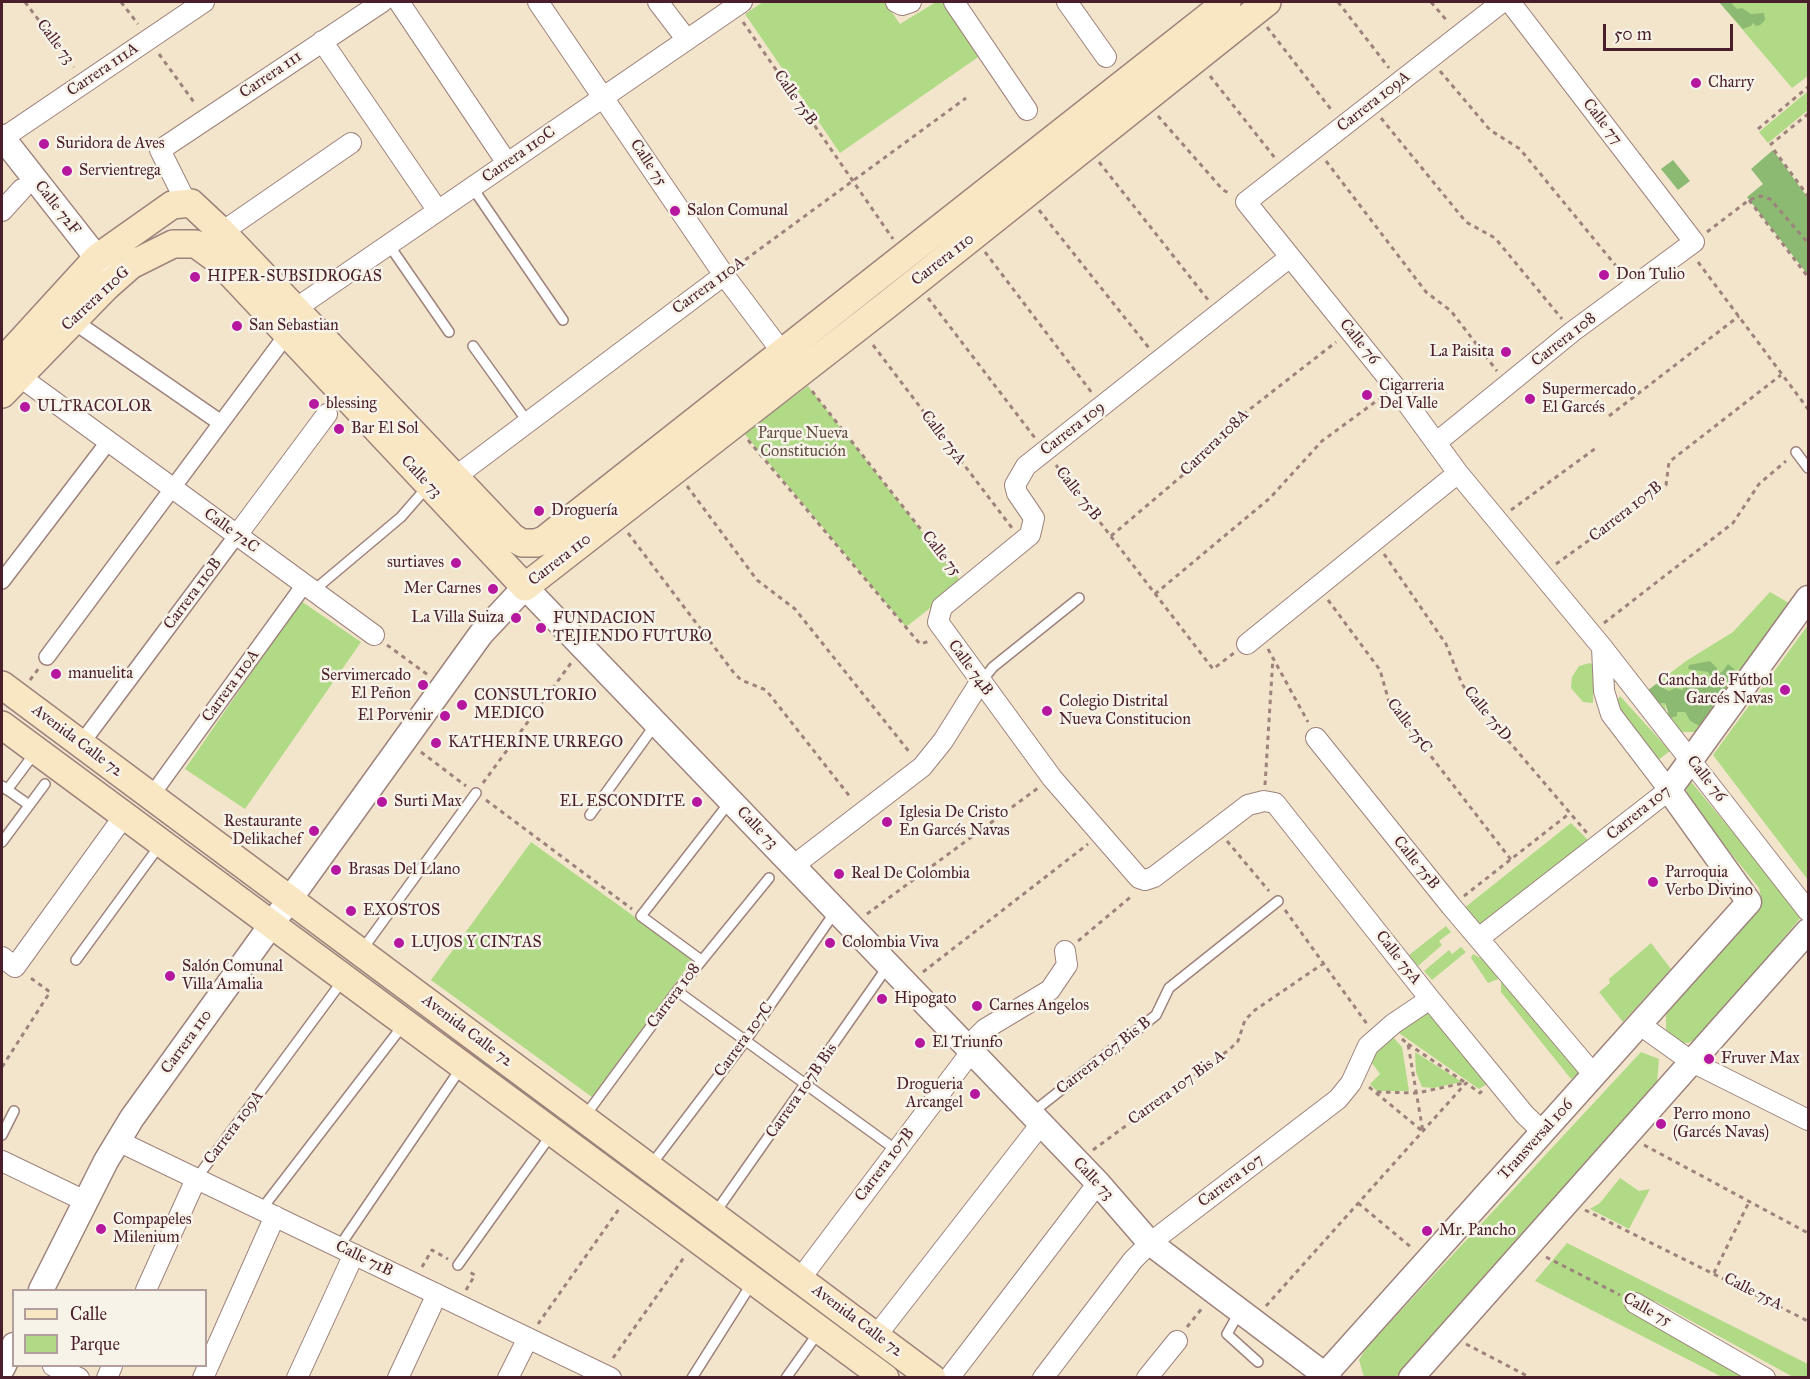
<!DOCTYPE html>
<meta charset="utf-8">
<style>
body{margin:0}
#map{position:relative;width:1810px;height:1379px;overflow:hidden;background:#f2e5cc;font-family:"IM FELL Great Primer",serif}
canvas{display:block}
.frame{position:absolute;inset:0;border:3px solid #4a1f2b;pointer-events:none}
.legend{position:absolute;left:12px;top:1289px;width:195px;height:78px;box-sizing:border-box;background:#f7f3e8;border:2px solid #b29e9c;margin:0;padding:8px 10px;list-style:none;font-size:18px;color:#4a1f2b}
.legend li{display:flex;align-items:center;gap:12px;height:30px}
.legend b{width:30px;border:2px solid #b29e9c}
.scale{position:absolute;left:1603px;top:24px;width:130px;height:27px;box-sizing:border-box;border:3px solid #4a1f2b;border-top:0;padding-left:8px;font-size:18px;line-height:21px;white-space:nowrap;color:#4a1f2b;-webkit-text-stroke:4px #f7f3e8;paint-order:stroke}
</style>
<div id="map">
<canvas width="1810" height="1379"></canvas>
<div class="frame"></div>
<ul class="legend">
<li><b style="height:8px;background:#f9e7c3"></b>Calle</li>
<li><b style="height:16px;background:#b0da86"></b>Parque</li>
</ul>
<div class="scale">50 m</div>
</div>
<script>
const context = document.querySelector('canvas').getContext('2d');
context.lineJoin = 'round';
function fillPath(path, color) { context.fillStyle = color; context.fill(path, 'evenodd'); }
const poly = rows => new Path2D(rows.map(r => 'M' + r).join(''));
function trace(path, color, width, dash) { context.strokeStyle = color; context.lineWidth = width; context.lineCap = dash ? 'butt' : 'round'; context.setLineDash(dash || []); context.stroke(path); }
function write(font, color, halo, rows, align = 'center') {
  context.font = font + ' "IM FELL Great Primer",serif'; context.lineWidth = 5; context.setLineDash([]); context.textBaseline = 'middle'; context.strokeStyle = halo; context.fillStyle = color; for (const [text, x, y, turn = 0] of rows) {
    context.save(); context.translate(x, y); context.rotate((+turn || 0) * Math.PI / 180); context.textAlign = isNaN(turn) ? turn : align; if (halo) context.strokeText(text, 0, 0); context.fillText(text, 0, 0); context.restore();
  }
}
fillPath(poly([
 [763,2,885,2,900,24,936,2,951,2,984,53,840,153,745,14],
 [1719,2,1808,2,1808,76,1792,88],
 [1808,91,1808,110,1768,143,1759,132],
 [808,386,962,583,906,627,744,433],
 [1770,592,1789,603,1739,673,1728,665,1722,672,1717,674,1710,661,1688,668,1709,672,1711,678,1707,682,1683,690,1669,691,1656,684,1686,661,1733,632],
 [301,601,361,642,245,809,185,769],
 [1808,625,1808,880,1713,755],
 [1590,663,1595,666,1600,682,1593,694,1593,703,1583,702,1571,688,1572,677,1579,666],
 [1620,696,1670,751,1657,761,1619,720,1616,702],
 [1665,703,1666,712,1685,712,1690,721,1699,726,1695,732,1680,732,1656,704],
 [1688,778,1802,916,1701,1037,1688,1043,1673,1042,1666,1031,1666,1015,1674,1002,1757,911,1762,902,1759,888,1691,804,1685,786],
 [1571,823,1588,840,1478,926,1463,909],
 [531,842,693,959,592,1097,431,980],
 [1446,926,1451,932,1439,941,1442,945,1418,966,1409,955],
 [1651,943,1671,969,1623,1022,1599,992,1610,983,1609,979],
 [1461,947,1466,952,1432,980,1424,971,1449,950,1452,954],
 [1473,954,1497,967,1582,1070,1571,1079,1501,992,1501,978,1488,983,1471,958],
 [1429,1008,1490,1082,1479,1089,1396,1031],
 [1391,1035,1402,1047,1409,1091,1377,1091,1370,1084,1380,1074,1366,1055],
 [1415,1052,1462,1082,1433,1088,1422,1087,1416,1072],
 [1641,1052,1659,1059,1657,1083,1535,1228,1399,1374,1395,1377,1364,1377,1359,1360,1367,1347],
 [1620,1178,1639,1191,1650,1189,1629,1229,1590,1209,1600,1203],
 [1567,1243,1808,1364,1808,1377,1793,1377,1655,1301,1652,1305,1776,1377,1722,1377,1535,1281]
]), '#b0da86');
fillPath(poly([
 [1719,2,1733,2,1732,4,1737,9,1742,8,1751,14,1764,13,1765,20,1760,25,1756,26,1753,23,1751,26,1743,29],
 [1773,150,1808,198,1808,275,1747,197,1763,184,1751,169],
 [1673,160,1690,181,1678,190,1661,169],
 [1710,661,1717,668,1717,673,1722,672,1728,664,1739,673,1699,726,1690,721,1685,712,1677,712,1677,716,1670,718,1665,703,1656,704,1647,691,1656,684,1669,691,1675,688,1683,690,1684,682,1690,678,1706,682,1711,678,1708,672,1688,669,1689,665]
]), '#8cba73');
const service = poly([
 [472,187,563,320],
 [389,245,449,332],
 [473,346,527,421],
 [1796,452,1808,468],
 [313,591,401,517,428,486],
 [981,682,993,667,1079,598],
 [2,786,29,805],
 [7,790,34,754],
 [590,815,655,725],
 [2,842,45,784],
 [362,950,476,793],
 [76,960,160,845],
 [701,960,641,916,729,803],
 [677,991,895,1149],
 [1033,1112,1156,1015,1169,988,1278,901],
 [585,1116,677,991,769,878],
 [2,1135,14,1111],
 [651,1165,746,1040,835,912],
 [196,1179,343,980],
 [261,1210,404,1024],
 [715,1213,888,966],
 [339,1247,461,1068],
 [458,1265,551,1135],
 [1240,1311,1227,1334,1258,1362],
 [692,1378,752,1283],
 [786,1378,818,1333]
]);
const pedestrian = poly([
 [72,320,221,423],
 [2,581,109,441],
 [47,657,288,333],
 [81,744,237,535],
 [157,788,304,585]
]);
const minor = poly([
 [399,2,507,163],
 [538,2,724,275,782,352],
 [658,2,687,40],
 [896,2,902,5,911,2],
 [954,2,1027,110],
 [1067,2,1106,57],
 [1502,2,1246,202,1396,388,1458,473,1602,647,1808,911],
 [322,41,438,211],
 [3,138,204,2],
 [186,202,160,150,382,2],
 [2,211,22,189],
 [222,232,351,143],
 [1290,257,1026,466,1015,485,1017,493,1034,518,1030,535,942,607,938,622,1052,778,1139,878,1145,880,1154,877,1248,805,1264,801,1275,803,1430,999,1525,1115,1543,1132],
 [295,309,742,2],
 [19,376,374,635],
 [1437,442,1572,332,1694,242,1510,2],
 [455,477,724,275],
 [237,535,327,414],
 [1247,644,1458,473],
 [1316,738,1451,906,1594,1075],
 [793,866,922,767,943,741,980,682],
 [1479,938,1669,790,1611,714,1604,691,1602,647],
 [2,957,15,967,124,816],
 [1639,1024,1692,1062,1808,1120],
 [967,1047,985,1029,1050,990,1067,965,1065,951],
 [118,1141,611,1378],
 [2,1161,85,1201],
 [800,1279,971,1052],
 [146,1290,196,1179],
 [1635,1303,1765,1378],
 [876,1336,1041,1124],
 [53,1366,79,1378],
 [107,1378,112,1366],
 [203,1378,275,1216],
 [297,1378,354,1254],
 [398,1378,437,1294],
 [508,1378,528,1338],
 [949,1378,1098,1183],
 [1043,1378,1133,1260,1150,1243,1338,1099,1351,1083,1368,1046,1393,1024,1430,999],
 [1147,1378,1177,1341]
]);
const tertiary = poly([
 [2,137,108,272],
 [41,1290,106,1161,132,1118,481,634,525,587,1098,1183,1150,1243,1329,1378],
 [2,1369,14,1345],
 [1322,1378,1749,902,1669,790,1808,598],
 [1411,1378,1808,931]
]);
const secondary = poly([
 [2,362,97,258,172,205,191,203,222,232,512,537,522,543,536,543,544,540,1227,2],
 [2,394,105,288,131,265,173,244,196,244,218,260,525,587,888,304,1267,2],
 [2,685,932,1378],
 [2,725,885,1378]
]);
trace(service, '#9e827c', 12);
trace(pedestrian, '#9e827c', 18);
trace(minor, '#9e827c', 22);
trace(tertiary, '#9e827c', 27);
trace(secondary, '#9e827c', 30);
trace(poly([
 [25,2,74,67],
 [121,2,138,24],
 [1338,2,1389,68],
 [1431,2,1448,22],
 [743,22,893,239],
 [1267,27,1333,112],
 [159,54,196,105],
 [1440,71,1490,130,1520,149,1621,272],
 [1210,76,1275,158],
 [1158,116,1223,190,1231,194],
 [1381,118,1466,222,1495,238,1562,319],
 [1758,129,1808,87],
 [1770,145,1808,114],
 [1774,150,1808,196],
 [1326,161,1426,292,1451,311,1497,371],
 [1099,162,1209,301],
 [1749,200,1808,277],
 [1039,210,1149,348],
 [1707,232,1749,200,1760,196,1770,199,1808,243],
 [985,252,1092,393],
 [1698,262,1808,409],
 [738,265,966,98],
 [928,298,1035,438],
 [873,345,1012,528],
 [812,391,956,574],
 [1609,416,1739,316],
 [748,440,920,644,930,641],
 [1056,465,1213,669,1234,653],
 [687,486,757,580,795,609,911,754],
 [1511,510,1596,448],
 [628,533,734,673,741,680,766,690,851,798],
 [1111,536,1203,458,1236,420,1336,342],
 [1384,554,1446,644,1462,684,1471,697,1587,833],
 [1556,564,1666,485,1669,462,1781,375],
 [1155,594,1270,498,1322,441,1382,397],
 [1328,600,1380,670,1389,702,1512,861],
 [1604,623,1733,523,1759,484,1786,461],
 [387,645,428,675],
 [1268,649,1308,722],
 [30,680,39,668],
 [421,752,466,786],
 [483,783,571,663],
 [1265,785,1273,657],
 [486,800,632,909],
 [1227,841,1269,891],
 [1464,896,1570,813],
 [1285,910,1367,1024],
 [867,914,1038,788],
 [1078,941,1133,895],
 [923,972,1088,844],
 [1402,1039,1408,1044,1423,1132],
 [1408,1044,1466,1083],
 [2,1067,50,992,28,976],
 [1369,1087,1421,1130],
 [1377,1092,1417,1093,1464,1083],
 [1644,1145,1808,1233],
 [1093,1150,1230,1049,1238,1041,1245,1020,1255,1010,1324,963],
 [1358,1203,1412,1248],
 [1585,1210,1808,1321],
 [1546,1257,1620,1295],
 [422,1267,432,1250,448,1259],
 [1714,1273,1749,1202],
 [466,1290,475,1275,469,1272],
 [1266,1306,1466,1083,1480,1093,1483,1090],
 [538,1324,619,1209],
 [1187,1327,1203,1307],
 [1466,1344,1531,1378],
 [613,1358,685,1256]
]), '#9e827c', 3, [4.5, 4.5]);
trace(service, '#fff', 9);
trace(pedestrian, '#fff', 15);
trace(minor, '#fff', 20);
trace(tertiary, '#fff', 24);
trace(secondary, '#f9e7c3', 27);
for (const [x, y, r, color] of [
 [1696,83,6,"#b5179e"],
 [44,144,6,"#b5179e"],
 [67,171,6,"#b5179e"],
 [675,211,6,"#b5179e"],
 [1604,275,6,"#b5179e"],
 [195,277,6,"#b5179e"],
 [237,326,6,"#b5179e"],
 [1506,352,6,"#b5179e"],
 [1367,395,6,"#b5179e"],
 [1530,399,6,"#b5179e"],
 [314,404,6,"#b5179e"],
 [25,407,6,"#b5179e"],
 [339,429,6,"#b5179e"],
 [539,511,6,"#b5179e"],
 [456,563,6,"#b5179e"],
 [493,589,6,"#b5179e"],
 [516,618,6,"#b5179e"],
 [541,628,6,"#b5179e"],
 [56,674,6,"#b5179e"],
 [423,685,6,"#b5179e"],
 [1785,690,6,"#b5179e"],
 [462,705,6,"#b5179e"],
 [1047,711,6,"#b5179e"],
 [445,716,6,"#b5179e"],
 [436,743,6,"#b5179e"],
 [382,802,6,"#b5179e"],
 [697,802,6,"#b5179e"],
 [887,822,6,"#b5179e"],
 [314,831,6,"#b5179e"],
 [336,870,6,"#b5179e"],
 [839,874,6,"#b5179e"],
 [1653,882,6,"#b5179e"],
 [351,911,6,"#b5179e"],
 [399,943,6,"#b5179e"],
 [830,943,6,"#b5179e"],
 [170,976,6,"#b5179e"],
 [882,999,6,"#b5179e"],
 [977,1006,6,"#b5179e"],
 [920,1043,6,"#b5179e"],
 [1709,1059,6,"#b5179e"],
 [975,1094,6,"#b5179e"],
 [1661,1124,6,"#b5179e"],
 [101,1229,6,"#b5179e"],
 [1427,1231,6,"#b5179e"]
]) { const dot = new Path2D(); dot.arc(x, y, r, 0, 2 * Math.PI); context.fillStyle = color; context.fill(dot); trace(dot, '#f7f3e8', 2); }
write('16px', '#4a1f2b', '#f7f3e8', [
 ["Calle 73",55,42,53],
 ["Carrera 111A",103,70,-34],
 ["Carrera 111",271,75,-34],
 ["Calle 75B",795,98,55],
 ["Carrera 109A",1374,102,-38],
 ["Calle 77",1602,122,52],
 ["Carrera 110C",519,155,-35],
 ["Calle 75",648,163,56],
 ["Calle 72F",57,208,52],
 ["Carrera 110",943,260,-38],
 ["Carrera 110A",709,286,-36],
 ["Carrera 110G",96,299,-43],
 ["Carrera 108",1564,340,-38],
 ["Calle 76",1359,342,51],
 ["Carrera 109",1073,429,-38],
 ["Calle 75A",943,438,53],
 ["Carrera 108A",1215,443,-44],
 ["Calle 73",421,477,47],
 ["Calle 75B",1078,494,52],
 ["Carrera 107B",1626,512,-38],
 ["Calle 72C",231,531,36],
 ["Calle 75",941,554,52],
 ["Carrera 110",560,560,-38],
 ["Carrera 110B",193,594,-53],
 ["Calle 74B",970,668,54],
 ["Carrera 110A",231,686,-54],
 ["Calle 75D",1487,714,51],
 ["Calle 75C",1409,726,53],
 ["Avenida Calle 72",77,741,37],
 ["Calle 76",1706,779,52],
 ["Carrera 107",1639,813,-39],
 ["Calle 73",757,828,46],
 ["Calle 75B",1416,863,51],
 ["Calle 75A",1398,958,52],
 ["Carrera 108",674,996,-53],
 ["Avenida Calle 72",467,1031,37],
 ["Carrera 107C",744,1040,-54],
 ["Carrera 110",187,1042,-54],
 ["Carrera 107 Bis B",1104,1056,-38],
 ["Carrera 107 Bis A",1177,1088,-36],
 ["Carrera 107B Bis",802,1091,-55],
 ["Carrera 109A",234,1128,-53],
 ["Transversal 106",1536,1140,-48],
 ["Carrera 107B",885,1165,-53],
 ["Calle 73",1093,1179,47],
 ["Carrera 107",1231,1181,-37],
 ["Calle 71B",364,1259,26],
 ["Calle 75A",1753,1292,27],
 ["Calle 75",1647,1310,29],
 ["Avenida Calle 72",857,1321,37]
]);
write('16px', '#4a1f2b', '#f7f3e8', [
 ["Charry",1708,83],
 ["Suridora de Aves",56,144],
 ["Servientrega",79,171],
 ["Salon Comunal",687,211],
 ["Don Tulio",1616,275],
 ["HIPER-SUBSIDROGAS",207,277],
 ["San Sebastian",249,326],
 ["La Paisita",1494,352,"right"],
 ["Cigarreria",1379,386],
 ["Del Valle",1379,404],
 ["Supermercado",1542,390],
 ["El Garcés",1542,408],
 ["blessing",326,404],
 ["ULTRACOLOR",37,407],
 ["Bar El Sol",351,429],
 ["Droguería",551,511],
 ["surtiaves",444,563,"right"],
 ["Mer Carnes",481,589,"right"],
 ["La Villa Suiza",504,618,"right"],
 ["FUNDACION",553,619],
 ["TEJIENDO FUTURO",553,637],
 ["manuelita",68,674],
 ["Servimercado",411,676,"right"],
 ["El Peñon",411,694,"right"],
 ["Cancha de Fútbol",1773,681,"right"],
 ["Garcés Navas",1773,699,"right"],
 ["CONSULTORIO",474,696],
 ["MEDICO",474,714],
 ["Colegio Distrital",1059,702],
 ["Nueva Constitucion",1059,720],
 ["El Porvenir",433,716,"right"],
 ["KATHERINE URREGO",448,743],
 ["Surti Max",394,802],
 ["EL ESCONDITE",685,802,"right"],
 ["Iglesia De Cristo",899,813],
 ["En Garcés Navas",899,831],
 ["Restaurante",302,822,"right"],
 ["Delikachef",302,840,"right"],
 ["Brasas Del Llano",348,870],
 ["Parroquia",1665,873],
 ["Verbo Divino",1665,891],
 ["Real De Colombia",851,874],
 ["EXOSTOS",363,911],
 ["LUJOS Y CINTAS",411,943],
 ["Colombia Viva",842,943],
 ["Salón Comunal",182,967],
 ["Villa Amalia",182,985],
 ["Hipogato",894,999],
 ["Carnes Angelos",989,1006],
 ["El Triunfo",932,1043],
 ["Fruver Max",1721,1059],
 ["Drogueria",963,1085,"right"],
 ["Arcangel",963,1103,"right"],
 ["Perro mono",1673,1115],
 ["(Garcés Navas)",1673,1133],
 ["Compapeles",113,1220],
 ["Milenium",113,1238],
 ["Mr. Pancho",1439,1231]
], 'left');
write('16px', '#644e42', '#f7f3e8', [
 ["Parque Nueva",803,434],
 ["Constitución",803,452]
]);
</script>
